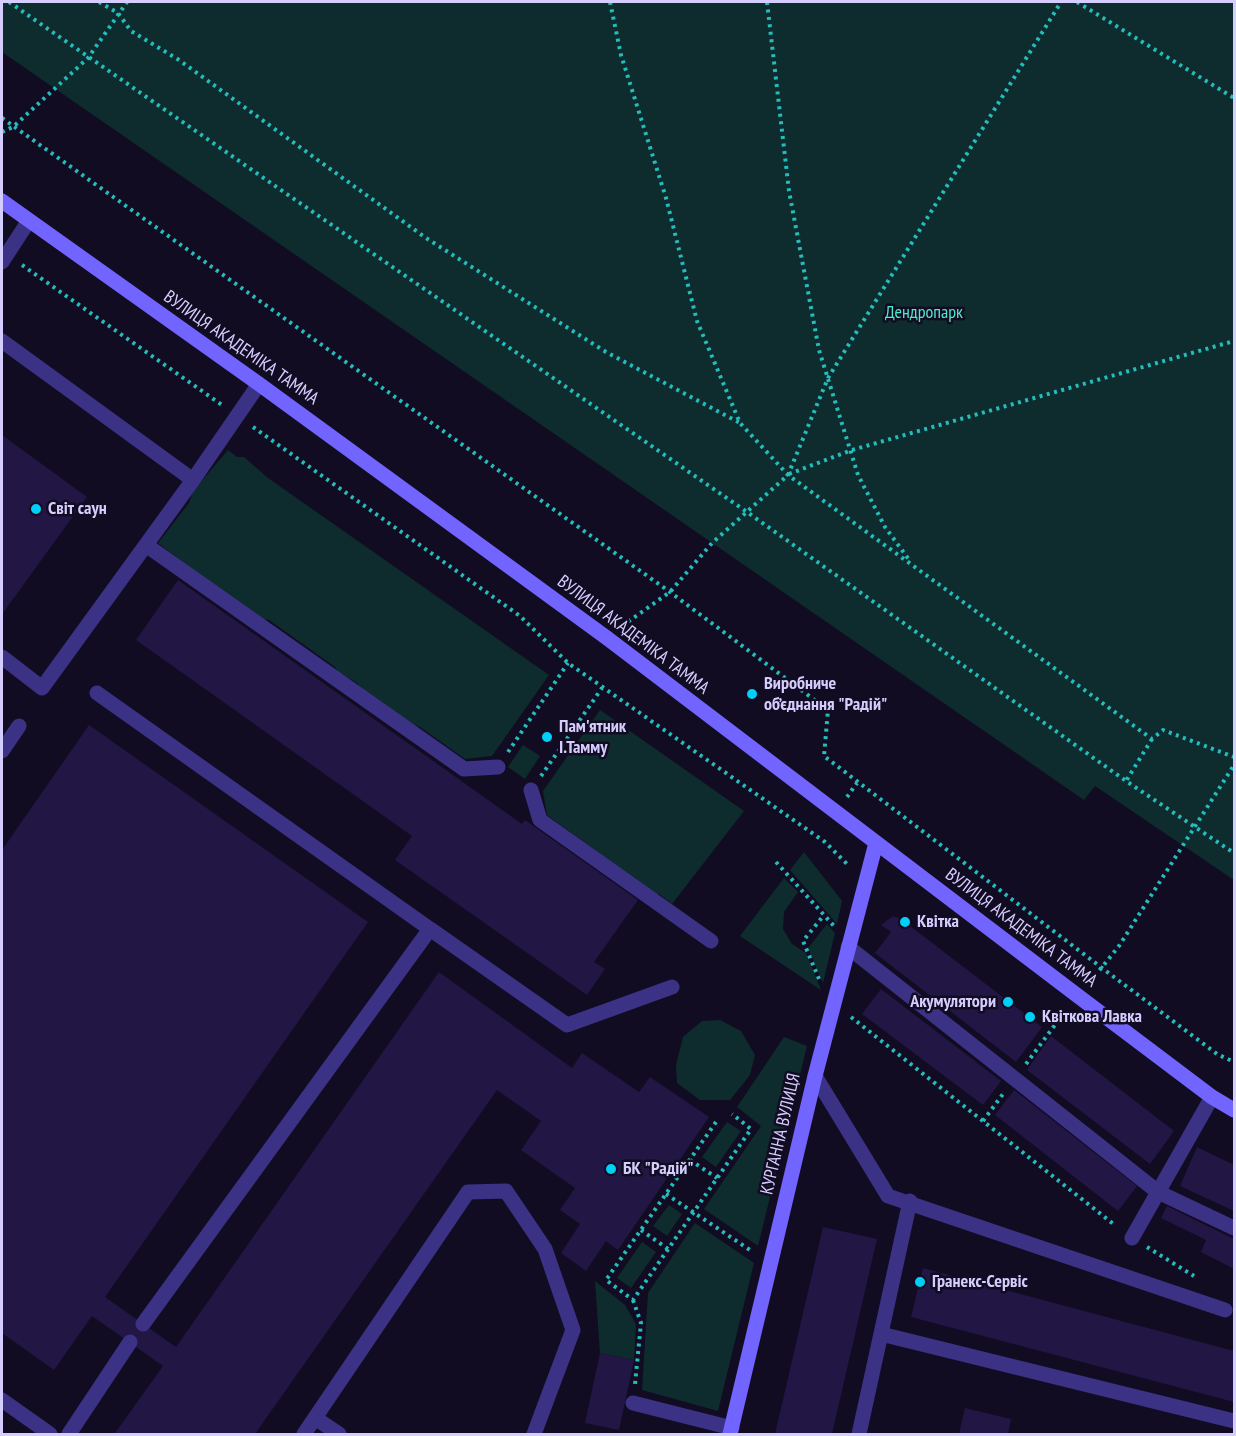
<!DOCTYPE html>
<meta charset="utf-8">
<style>
body{margin:0}
#map{position:relative;width:1236px;height:1436px;overflow:hidden;background:#110c22;font-family:"PT Sans Narrow",sans-serif}
canvas{display:block}
.frame{position:absolute;inset:0;border:3px solid #d6cdff;pointer-events:none}
</style>
<div id="map">
<canvas width="1236" height="1436"></canvas>
<div class="frame"></div>
</div>
<script>
const context = document.querySelector('canvas').getContext('2d');
context.lineJoin = 'round';
function fillPath(path, color) { context.fillStyle = color; context.fill(path, 'evenodd'); }
const poly = rows => new Path2D(rows.map(r => 'M' + r).join(''));
function trace(path, color, width, dash) { context.strokeStyle = color; context.lineWidth = width; context.lineCap = dash ? 'butt' : 'round'; context.setLineDash(dash || []); context.stroke(path); }
function write(font, color, halo, rows, align = 'center') {
  context.font = font + ' "PT Sans Narrow",sans-serif'; context.lineWidth = 5; context.setLineDash([]); context.textBaseline = 'middle'; context.strokeStyle = halo; context.fillStyle = color; for (const [text, x, y, turn = 0] of rows) {
    context.save(); context.translate(x, y); context.rotate((+turn || 0) * Math.PI / 180); context.textAlign = isNaN(turn) ? turn : align; if (halo) context.strokeText(text, 0, 0); context.fillText(text, 0, 0); context.restore();
  }
}
fillPath(poly([
 [2,2,1234,2,1234,880,1095,786,1084,800,2,52],
 [228,450,237,457,244,457,268,478,549,675,492,756,465,759,420,727,399,718,369,698,357,683,337,671,335,667,269,620,257,618,158,543,189,503,193,491],
 [600,710,744,811,672,904,659,894,647,894,595,850,547,815,543,791],
 [523,745,540,756,525,779,508,767],
 [804,852,842,901,837,924,790,870],
 [784,878,798,892,784,912,783,929,792,944,806,953,821,990,740,936],
 [827,924,835,933,823,983,808,948],
 [720,1020,741,1031,755,1055,750,1075,730,1100,700,1100,677,1083,676,1065,683,1037,702,1021],
 [784,1037,807,1046,758,1246,704,1209,761,1126,737,1107],
 [727,1122,741,1131,716,1167,702,1157],
 [669,1205,682,1214,667,1236,653,1226],
 [695,1223,754,1263,718,1411,642,1390,648,1293],
 [642,1242,656,1252,631,1288,617,1278],
 [595,1281,625,1305,636,1324,634,1360,600,1353]
]), '#0e2c2d');
fillPath(poly([
 [2,435,87,497,3,613,2,612],
 [178,580,522,824,525,820,638,900,594,962,605,969,587,995,395,860,412,836,136,640],
 [89,725,368,922,105,1297,176,1347,439,972,572,1068,582,1053,639,1092,650,1077,709,1117,618,1250,606,1241,586,1271,561,1253,580,1224,560,1210,575,1188,521,1150,541,1121,497,1090,255,1434,118,1434,115,1433,163,1366,92,1316,54,1370,2,1333,2,850],
 [893,916,901,919,1042,1027,1016,1062,875,953,891,932,881,925],
 [881,989,1001,1081,983,1105,862,1014],
 [1051,1036,1174,1131,1150,1164,1027,1070],
 [1014,1090,1137,1186,1118,1211,995,1115],
 [1197,1147,1234,1165,1234,1211,1180,1186],
 [1167,1206,1234,1239,1234,1269,1201,1252,1206,1240,1161,1218],
 [823,1227,877,1239,832,1434,775,1434],
 [923,1268,1234,1351,1234,1402,911,1317],
 [600,1353,634,1360,619,1430,585,1423],
 [965,1408,1011,1419,1008,1434,959,1434]
]), '#221645');
trace(poly([
 [9,2,747,512,1126,781],
 [99,2,118,13,131,31,179,60,426,238,606,352,740,423],
 [610,2,621,55,666,198,697,321,740,423,788,475,1152,739,1163,730,1234,757],
 [767,2,789,191,819,350,858,475,885,527,910,561],
 [1077,2,1234,98],
 [2,118,670,592,828,710,824,756,1102,968,1217,1054,1234,1062],
 [2,132,13,127,88,58,127,2],
 [22,265,222,405],
 [253,427,520,616,568,663,825,842,849,866],
 [789,474,852,450,1234,341],
 [622,626,670,592,712,543,788,475,828,378,1061,2],
 [1152,739,1126,781,1234,853],
 [508,752,568,663],
 [541,776,602,688],
 [847,797,857,783],
 [776,862,834,926],
 [819,979,803,941,824,915],
 [1090,982,1119,946,1234,765],
 [851,1017,1116,1226],
 [1026,1064,1066,1010],
 [983,1121,1003,1094],
 [716,1122,606,1280,633,1300,751,1129,732,1114],
 [690,1160,717,1178],
 [666,1194,753,1252],
 [641,1230,668,1249],
 [1147,1247,1194,1276],
 [633,1300,641,1323,635,1384]
]), '#24bcbc', 4, [3, 4.5]);
trace(poly([
 [2,262,28,222],
 [2,341,193,480,259,384],
 [146,545,464,769,498,767],
 [2,657,42,688,193,480],
 [97,693,430,929],
 [2,751,19,726],
 [531,790,540,820,711,941],
 [848,947,1158,1192,1234,1228],
 [815,1076,888,1196,1225,1310],
 [1132,1238,1212,1097],
 [143,1324,430,929,567,1025,672,987],
 [881,1334,1234,1421],
 [2,1400,50,1434],
 [633,1403,732,1428],
 [315,1418,339,1434],
 [69,1434,130,1342],
 [304,1434,468,1192,506,1191,545,1249,573,1330,534,1434],
 [859,1434,910,1201]
]), '#3b3285', 15);
trace(poly([
 [2,201,259,384,607,638,1078,996,1212,1097,1234,1110],
 [730,1434,815,1076,876,843]
]), '#7164ff', 15);
for (const [x, y, r, color] of [
 [36,509,6,"#00d0f8"],
 [752,694,6,"#00d0f8"],
 [547,737,6,"#00d0f8"],
 [905,922,6,"#00d0f8"],
 [1008,1002,6,"#00d0f8"],
 [1030,1017,6,"#00d0f8"],
 [611,1169,6,"#00d0f8"],
 [920,1282,6,"#00d0f8"]
]) { const dot = new Path2D(); dot.arc(x, y, r, 0, 2 * Math.PI); context.fillStyle = color; context.fill(dot); trace(dot, '#110c22', 2); }
write('18px', '#4fe9cc', '#110c22', [
 ["Дендропарк",924,313]
]);
write('18px', '#d6cdff', '#110c22', [
 ["ВУЛИЦЯ АКАДЕМІКА ТАММА",241,348,35],
 ["ВУЛИЦЯ АКАДЕМІКА ТАММА",633,635,37],
 ["ВУЛИЦЯ АКАДЕМІКА ТАММА",1021,928,37],
 ["КУРГАННА ВУЛИЦЯ",781,1134,-77]
]);
write('bold 18px', '#d6cdff', '#110c22', [
 ["Світ саун",48,509],
 ["Виробниче",764,684],
 ["об’єднання \"Радій\"",764,705],
 ["Пам'ятник",559,727],
 ["І.Тамму",559,748],
 ["Квітка",917,922],
 ["Акумулятори",996,1002,"right"],
 ["Квіткова Лавка",1042,1017],
 ["БК \"Радій\"",623,1169],
 ["Гранекс-Сервіс",932,1282]
], 'left');
</script>
